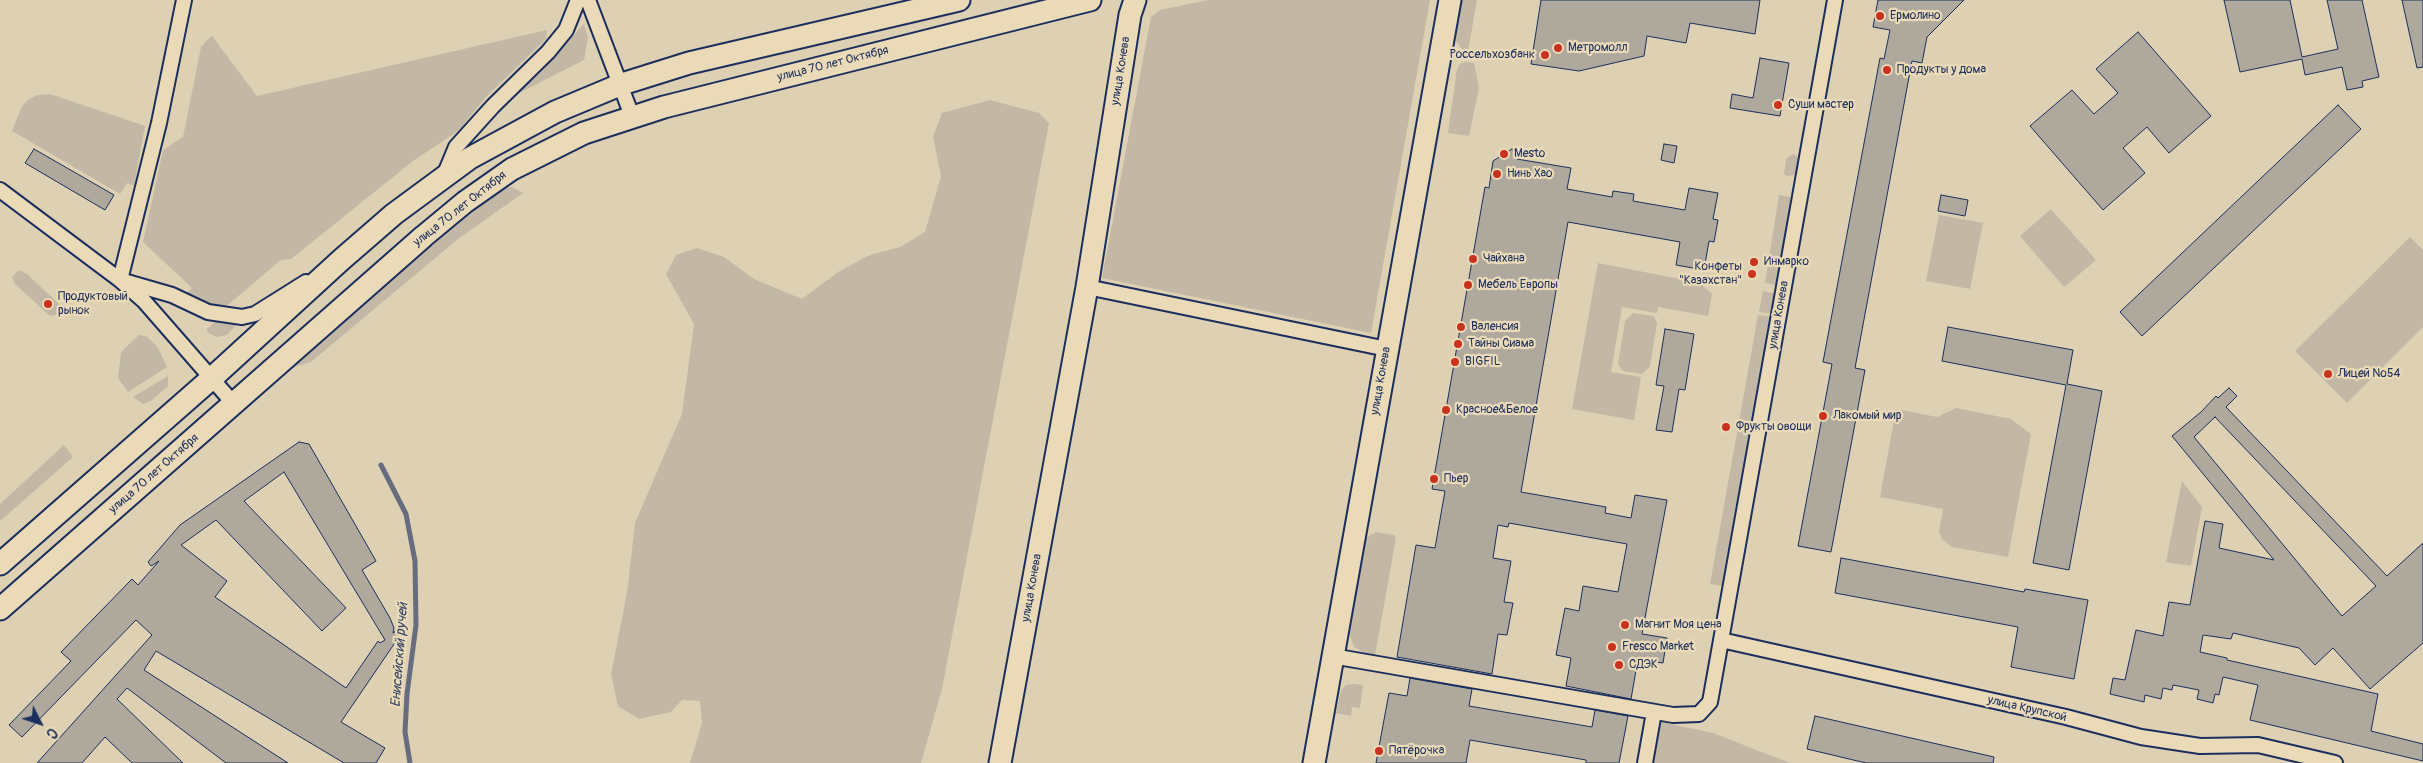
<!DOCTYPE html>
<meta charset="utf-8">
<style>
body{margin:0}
#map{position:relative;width:2423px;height:763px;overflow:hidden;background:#ded0b2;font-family:Pangolin,sans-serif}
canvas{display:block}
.north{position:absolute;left:15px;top:698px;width:50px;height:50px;-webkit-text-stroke:4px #ebdab7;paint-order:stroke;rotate:131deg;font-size:14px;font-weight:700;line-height:20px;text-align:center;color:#1b2f5e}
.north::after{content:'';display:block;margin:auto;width:18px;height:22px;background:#1b2f5e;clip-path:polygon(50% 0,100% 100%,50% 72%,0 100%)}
</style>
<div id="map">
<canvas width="2423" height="763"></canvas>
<div class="north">С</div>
</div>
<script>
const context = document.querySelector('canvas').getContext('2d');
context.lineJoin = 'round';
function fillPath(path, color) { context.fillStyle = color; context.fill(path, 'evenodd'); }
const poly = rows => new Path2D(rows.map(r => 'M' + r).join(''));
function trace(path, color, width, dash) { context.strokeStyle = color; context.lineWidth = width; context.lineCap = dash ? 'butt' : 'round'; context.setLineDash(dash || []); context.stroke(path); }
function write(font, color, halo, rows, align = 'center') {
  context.font = font + ' Pangolin,sans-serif'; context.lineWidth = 4.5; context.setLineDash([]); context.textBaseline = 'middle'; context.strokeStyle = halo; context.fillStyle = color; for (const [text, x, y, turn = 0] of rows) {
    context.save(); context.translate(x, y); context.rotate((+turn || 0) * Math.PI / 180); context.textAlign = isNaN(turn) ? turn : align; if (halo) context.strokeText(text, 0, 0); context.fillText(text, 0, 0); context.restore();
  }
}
fillPath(poly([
 [1208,0,1430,0,1371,333,1102,278,1151,17,1160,10],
 [1461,0,1477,0,1468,51,1462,49,1454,39],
 [584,24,588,38,584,60,513,96,539,74],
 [547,30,546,39,487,96,458,131,413,161,291,259,281,260,224,308,214,309,187,293,192,288,143,242,163,150,183,137,201,47,209,38,212,36,257,96],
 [1465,62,1474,63,1479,88,1469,136,1448,133,1457,69,1461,63],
 [50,94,145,126,134,186,127,183,120,194,12,131,22,106,28,100,37,95],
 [990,100,1039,113,1049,123,942,689,921,763,690,763,702,723,700,701,682,700,671,712,639,719,618,706,611,674,627,593,635,523,682,414,694,324,666,274,676,255,697,248,724,257,754,279,802,299,838,272,870,255,900,247,925,232,941,176,933,137,942,113],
 [1793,154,1797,156,1800,164,1794,175,1787,176,1784,174,1786,159],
 [512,187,523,193,458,239,311,362,287,369,444,232,505,188],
 [1779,195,1790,197,1793,203,1777,285,1765,283],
 [2051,209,2096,260,2064,287,2020,236],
 [1939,215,1983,223,1970,289,1926,281],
 [2410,237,2423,250,2423,327,2347,403,2295,351],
 [1598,263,1700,283,1712,294,1708,316,1658,307,1657,313,1622,307,1611,372,1641,377,1634,420,1572,409],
 [19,270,27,274,60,305,61,312,58,314,50,316,15,284,12,277],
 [1763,291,1778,294,1774,314,1759,312],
 [1633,313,1653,316,1657,323,1650,366,1642,374,1623,371,1618,364,1625,321],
 [1758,315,1774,317,1723,586,1710,584],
 [217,320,234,321,236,325,227,335,216,337,207,332,207,329],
 [139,335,146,336,157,346,167,367,128,392,118,378,121,352],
 [168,376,168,386,151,401,143,404,133,397],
 [1956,408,2011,419,2031,434,2008,557,1952,547,1942,539,1939,531,1943,509,1880,497,1896,409,1937,417],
 [64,445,73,457,0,521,0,504],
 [2182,481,2202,507,2191,566,2166,562],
 [1376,532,1394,535,1396,538,1375,655,1363,652,1354,647,1349,633,1366,538],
 [1353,684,1363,685,1360,708,1352,707,1351,716,1336,713,1341,690,1346,685],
 [1661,722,1713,733,1790,763,1654,763]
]), '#c2b8a5');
trace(poly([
 [381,465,406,514,415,561,416,625,407,694,405,732,410,763]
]), '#676d7e', 5);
const building = poly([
 [1541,0,1760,0,1755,34,1690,23,1686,43,1647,36,1644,56,1579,71,1531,64,1541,0],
 [1878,0,1964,0,1927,37,1922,63,1912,61,1855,368,1865,370,1831,552,1798,546,1832,364,1823,362,1880,58,1884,59,1890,30,1873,27,1878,0],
 [2224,0,2290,0,2302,57,2338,49,2327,0,2362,0,2379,77,2362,81,2363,87,2347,90,2342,67,2305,75,2302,59,2240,72,2224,0],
 [2402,0,2423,0,2423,67,2417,68,2402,0],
 [2138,32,2211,116,2169,153,2147,127,2123,148,2145,173,2103,210,2030,126,2072,90,2094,114,2118,93,2096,69,2138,32],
 [1760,58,1789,63,1780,116,1730,108,1732,94,1753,98,1760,58],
 [2338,105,2361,129,2142,336,2120,312,2338,105],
 [1664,144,1677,146,1674,163,1661,160,1664,144],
 [34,149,114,195,105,210,25,163,34,149],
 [1512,149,1517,159,1571,168,1567,189,1612,197,1613,191,1634,194,1633,201,1685,210,1689,188,1718,193,1713,219,1718,220,1714,242,1709,241,1704,270,1676,265,1680,242,1568,222,1521,492,1606,507,1605,513,1631,518,1635,495,1667,500,1642,634,1667,638,1663,663,1638,659,1631,699,1566,686,1571,658,1556,655,1565,608,1579,611,1583,586,1618,592,1627,544,1509,523,1508,527,1498,525,1493,558,1511,561,1504,602,1513,603,1507,635,1498,634,1492,674,1397,657,1416,545,1435,548,1445,491,1432,489,1485,187,1489,188,1493,161,1512,149],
 [1941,195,1968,200,1965,216,1938,211,1941,195],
 [1948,327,2073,350,2067,384,2102,391,2069,570,2033,563,2066,385,1942,361,1948,327],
 [1665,329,1694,334,1685,390,1679,389,1672,432,1656,430,1664,386,1656,385,1665,329],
 [2229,388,2237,396,2226,407,2387,576,2423,543,2423,643,2370,689,2333,648,2315,665,2299,648,2233,633,2231,639,2203,635,2200,652,2227,658,2227,660,2378,694,2371,731,2423,744,2423,761,2250,720,2258,685,2223,677,2219,695,2215,694,2213,703,2197,699,2199,690,2173,685,2172,690,2163,688,2161,699,2145,695,2144,702,2110,694,2113,678,2125,680,2136,630,2163,636,2169,602,2190,605,2205,521,2223,524,2219,548,2274,560,2172,436,2201,412,2216,396,2218,398,2229,388],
 [2215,417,2376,586,2342,616,2194,437,2215,417],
 [299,442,309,444,376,561,362,570,390,618,394,628,393,633,403,626,405,628,341,722,385,748,376,763,344,763,156,651,144,670,288,763,226,763,127,688,117,699,183,763,132,763,105,737,82,763,37,763,152,635,136,620,22,737,9,725,71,661,61,652,132,579,138,585,159,561,151,566,148,562,180,525,299,442],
 [284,472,385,640,380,643,378,641,346,688,215,597,227,581,181,545,216,520,322,631,346,608,244,501,284,472],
 [1841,558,2024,592,2025,589,2088,600,2074,679,2011,667,2018,627,1835,593,1841,558],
 [1410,678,1472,689,1469,706,1592,727,1595,710,1628,716,1619,763,1586,763,1586,760,1470,740,1466,763,1376,763,1389,693,1407,696,1410,678],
 [1815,716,1994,757,1993,763,1866,763,1807,749,1815,716]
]);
fillPath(building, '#aea89d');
trace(building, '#1b2f5e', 1);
const street = poly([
 [184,0,159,123,120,280,172,295,208,312,242,317,255,314,306,282],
 [588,0,632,116],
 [444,176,456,147,493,106,548,52,566,30,578,0],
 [0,190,120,280,144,301,234,404],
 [1087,287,1387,349],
 [1721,640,2066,717,2141,737,2200,746,2258,745,2335,763],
 [1332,656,1673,715,1699,714,1710,702,1835,0],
 [1645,763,1654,712]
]);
const primary = poly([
 [0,564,212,378,341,260,394,214,470,158,555,112,622,84,689,63,959,0],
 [0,609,424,236,465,202,512,169,584,133,664,107,1090,0],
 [1000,763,1087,287,1130,15,1135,0],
 [1314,763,1450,0]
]);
trace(street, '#1b2f5e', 18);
trace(primary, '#1b2f5e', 25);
trace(street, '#ebdab7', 14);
trace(primary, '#ebdab7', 21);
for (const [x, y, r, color] of [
 [1880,16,5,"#c8321e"],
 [1558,48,5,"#c8321e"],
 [1545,55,5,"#c8321e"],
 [1887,70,5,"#c8321e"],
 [1778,105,5,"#c8321e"],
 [1504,154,5,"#c8321e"],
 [1497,174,5,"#c8321e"],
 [1473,259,5,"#c8321e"],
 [1754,262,5,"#c8321e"],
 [1752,274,5,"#c8321e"],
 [1468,285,5,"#c8321e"],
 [48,304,5,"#c8321e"],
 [1461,327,5,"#c8321e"],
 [1458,344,5,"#c8321e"],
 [1455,362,5,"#c8321e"],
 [2328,374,5,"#c8321e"],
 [1446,410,5,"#c8321e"],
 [1823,416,5,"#c8321e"],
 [1726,427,5,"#c8321e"],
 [1434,479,5,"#c8321e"],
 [1625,625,5,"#c8321e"],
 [1612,647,5,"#c8321e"],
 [1619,665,5,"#c8321e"],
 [1379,751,5,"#c8321e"]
]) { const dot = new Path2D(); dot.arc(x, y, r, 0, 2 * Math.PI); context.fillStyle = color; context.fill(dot); trace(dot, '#ebdab7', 2); }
write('12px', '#1b2f5e', '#ebdab7', [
 ["Ермолино",1890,16],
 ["Метромолл",1568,48],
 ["Россельхозбанк",1535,55,"right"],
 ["Продукты у дома",1897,70],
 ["Суши мастер",1788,105],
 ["Mesto",1514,154],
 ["Нинь Хао",1507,174],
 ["Чайхана",1483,259],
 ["Инмарко",1764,262],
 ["Конфеты",1742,267,"right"],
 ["\"Казахстан\"",1742,281,"right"],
 ["Мебель Европы",1478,285],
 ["Продуктовый",58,297],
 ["рынок",58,311],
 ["Валенсия",1471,327],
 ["Тайны Сиама",1468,344],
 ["BIGFIL",1465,362],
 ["Лицей №54",2338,374],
 ["Красное&Белое",1456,410],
 ["Лакомый мир",1833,416],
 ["Фрукты овощи",1736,427],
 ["Пьер",1444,479],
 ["Магнит Моя цена",1635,625],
 ["Fresco Market",1622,647],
 ["СДЭК",1629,665],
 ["Пятёрочка",1389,751]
], 'left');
write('12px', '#1b2f5e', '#ebdab7', [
 ["улица 70 лет Октября",833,64,-14],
 ["улица Конева",1121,71,-81],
 ["улица 70 лет Октября",460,209,-38],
 ["улица Конева",1779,315,-80],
 ["улица Конева",1381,381,-80],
 ["улица 70 лет Октября",154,474,-41],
 ["улица Конева",1032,588,-80],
 ["улица Крупской",2027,709,13]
]);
write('italic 14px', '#3a496b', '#ebdab7', [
 ["Енисейский ручей",400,655,-86]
]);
</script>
